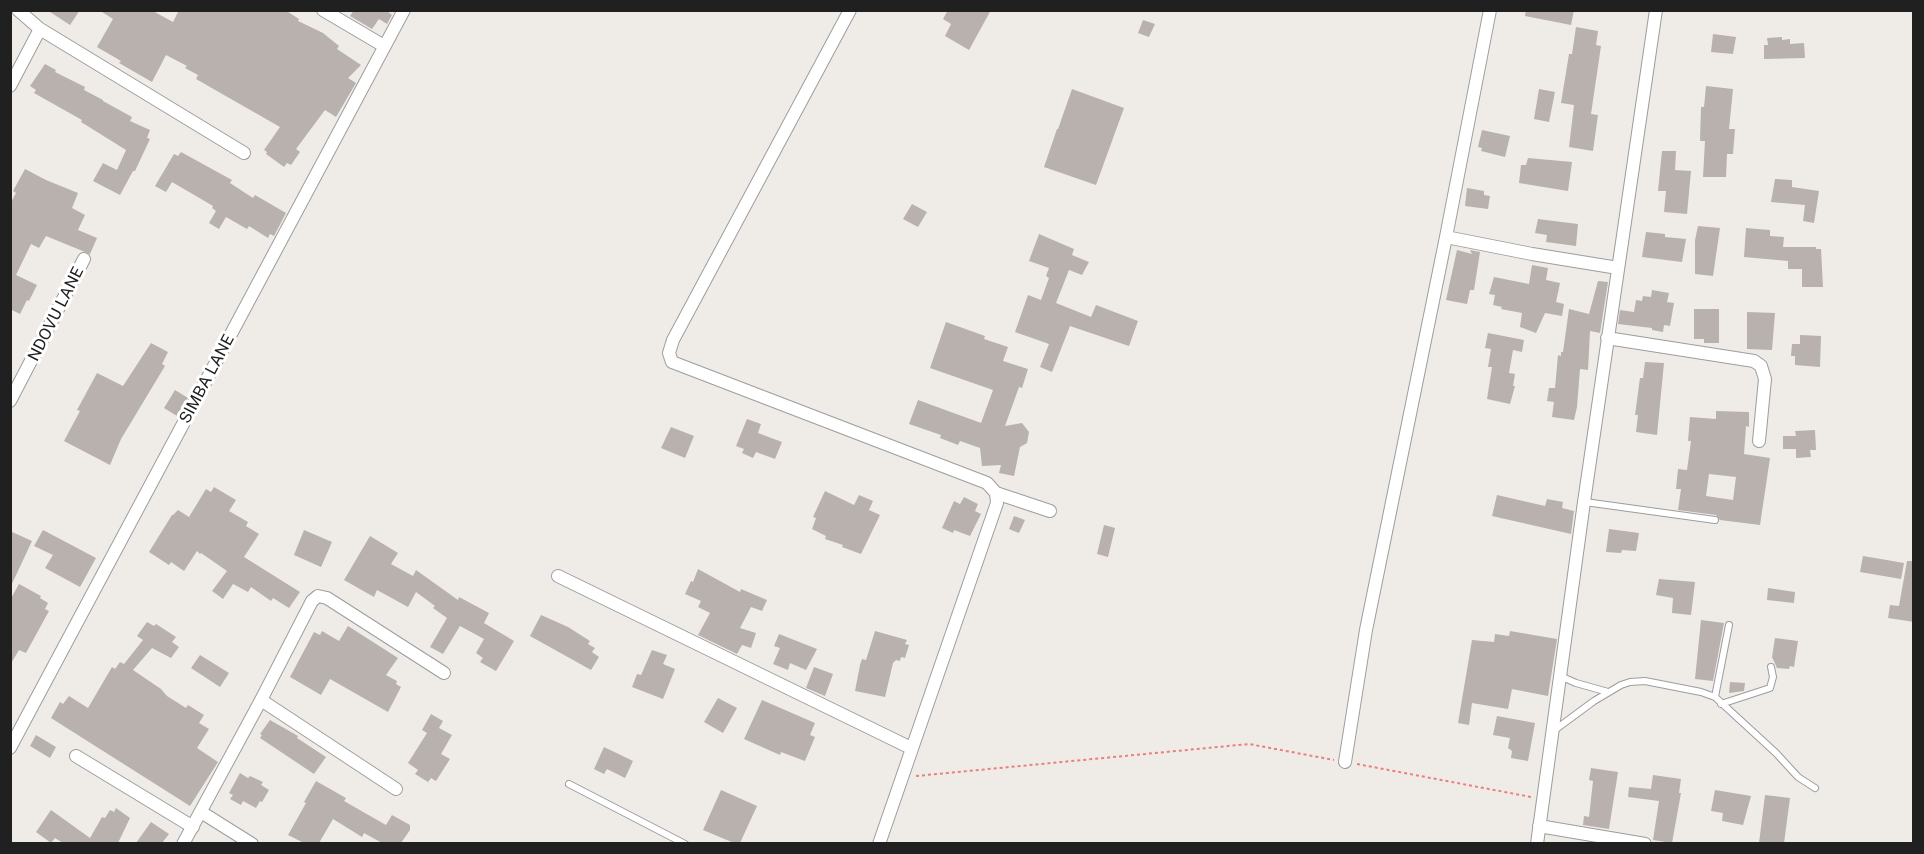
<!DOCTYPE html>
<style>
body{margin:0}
#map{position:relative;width:1924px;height:854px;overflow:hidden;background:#efece8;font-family:"Public Sans",sans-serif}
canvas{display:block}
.frame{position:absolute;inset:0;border:12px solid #202020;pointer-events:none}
</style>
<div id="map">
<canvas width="1924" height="854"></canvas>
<div class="frame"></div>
</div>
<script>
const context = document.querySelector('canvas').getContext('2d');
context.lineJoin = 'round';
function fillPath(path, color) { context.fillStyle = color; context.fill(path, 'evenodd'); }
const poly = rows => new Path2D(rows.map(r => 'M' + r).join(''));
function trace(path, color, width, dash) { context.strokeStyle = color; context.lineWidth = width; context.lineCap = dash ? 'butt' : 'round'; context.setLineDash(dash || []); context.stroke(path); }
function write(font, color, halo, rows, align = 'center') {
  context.font = font + ' "Public Sans",sans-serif'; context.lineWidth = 6; context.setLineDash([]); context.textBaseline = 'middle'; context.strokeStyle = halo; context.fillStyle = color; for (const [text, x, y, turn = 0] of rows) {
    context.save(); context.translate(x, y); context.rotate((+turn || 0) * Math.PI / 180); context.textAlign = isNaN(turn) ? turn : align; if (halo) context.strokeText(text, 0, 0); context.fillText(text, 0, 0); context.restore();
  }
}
fillPath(poly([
 [47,10,80,10,70,25],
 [99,10,151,10,173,22,179,10,285,10,299,19,298,21,323,33,339,46,337,49,361,65,348,78,356,83,336,117,325,110,296,149,300,152,291,165,287,163,284,167,266,154,267,152,264,150,280,127,196,79,198,75,185,68,187,66,166,55,152,82,119,63,121,61,97,47,113,19],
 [354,10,386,10,392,15,387,24,379,19,372,29,350,16],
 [948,10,991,10,969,50,945,36,951,24,943,19],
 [1526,10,1574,10,1571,25,1525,16],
 [1143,20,1155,24,1149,37,1138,33],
 [1576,27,1598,31,1596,45,1601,46,1591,114,1598,115,1593,151,1569,147,1574,105,1561,103,1569,54,1572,54],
 [1713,34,1736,37,1733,54,1711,52],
 [1782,37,1782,40,1790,39,1790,44,1804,43,1805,58,1764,59,1764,45,1768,45,1767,38],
 [45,64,56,70,55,72,85,87,84,90,103,100,103,101,132,117,130,121,150,130,147,138,150,139,135,171,133,171,120,195,93,181,103,163,117,170,126,150,81,122,82,120,34,93,36,90,30,86],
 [1706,86,1733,89,1729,129,1735,129,1733,154,1727,154,1726,177,1703,177,1705,141,1700,141,1701,107,1704,107],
 [1072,89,1124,108,1096,185,1044,167,1057,129,1058,129],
 [1539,89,1555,92,1549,122,1534,119],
 [1482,130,1510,136,1505,157,1481,151,1482,148,1478,147],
 [1662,151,1676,151,1675,170,1691,171,1687,214,1664,212,1666,191,1658,191],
 [181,152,232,180,230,183,253,198,255,195,286,213,274,236,270,234,268,238,249,226,247,229,226,217,219,229,209,223,216,211,212,208,213,206,172,182,166,192,155,186,174,154,178,156],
 [1528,158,1572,162,1568,191,1519,183,1521,165,1526,165],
 [25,169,46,180,78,193,72,208,85,215,78,230,97,238,90,254,46,236,39,248,31,244,16,275,37,285,29,301,27,300,20,314,10,309,10,204,16,193,13,191],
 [1775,179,1792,180,1792,187,1819,191,1814,223,1803,221,1805,205,1771,202],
 [1467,188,1484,191,1484,195,1490,196,1488,209,1465,206],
 [912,204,927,212,918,227,903,219],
 [1538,219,1578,224,1576,246,1546,242,1547,235,1535,233],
 [1698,226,1720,228,1713,276,1695,274,1695,240],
 [1746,228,1770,230,1770,236,1784,237,1783,247,1816,247,1816,249,1821,249,1823,287,1802,287,1802,269,1788,269,1788,261,1744,257],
 [1646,232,1665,234,1665,237,1686,239,1682,262,1642,257],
 [1039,234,1074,249,1072,255,1089,262,1082,275,1069,270,1056,303,1091,317,1096,305,1138,321,1129,346,1070,326,1052,372,1040,367,1049,344,1015,332,1028,295,1041,300,1049,278,1046,276,1049,268,1029,261],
 [1457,250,1472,254,1470,250,1480,252,1474,290,1470,290,1467,304,1446,300],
 [1532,265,1548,268,1546,280,1560,283,1556,302,1564,304,1562,316,1545,313,1536,333,1520,327,1522,313,1501,309,1502,307,1493,305,1495,295,1489,294,1494,277,1529,284],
 [1598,281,1608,282,1600,333,1590,331,1588,370,1580,369,1577,407,1574,420,1552,417,1554,402,1547,401,1549,388,1555,388,1558,355,1561,356,1561,352,1563,352,1569,309,1589,314],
 [1652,290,1669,293,1667,302,1674,303,1670,326,1664,325,1663,332,1652,330,1652,328,1618,324,1620,310,1634,312,1636,300,1642,301,1643,296,1651,297],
 [1694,309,1719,309,1719,343,1704,343,1704,339,1694,339],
 [1747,312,1775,313,1772,350,1747,349],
 [946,322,985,336,984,339,1008,347,1003,361,1028,369,1022,388,1019,387,1005,426,1022,423,1029,432,1027,443,1020,447,1014,476,999,473,1001,465,982,466,980,448,960,441,958,445,940,438,941,435,909,424,918,400,981,423,993,390,930,368],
 [1488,333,1524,340,1522,352,1513,350,1509,373,1515,374,1513,386,1515,386,1510,404,1487,399,1492,367,1488,367,1491,349,1485,348],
 [1800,335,1821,336,1820,367,1795,365,1795,356,1791,356,1792,344,1800,344],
 [151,343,168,352,162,364,165,366,121,439,110,465,64,441,80,411,77,410,97,373,123,386],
 [1645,362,1664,363,1657,435,1636,432,1638,415,1635,415,1640,378,1643,378],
 [175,390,188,398,177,416,164,408],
 [1716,411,1749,412,1749,427,1746,426,1744,454,1770,458,1760,525,1720,520,1716,515,1678,510,1681,489,1676,489,1678,469,1687,470,1691,441,1688,441,1690,417,1716,419],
 [1709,474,1736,477,1733,500,1706,496],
 [747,419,761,424,758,433,782,442,775,459,756,452,753,458,742,453,744,449,736,446],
 [671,427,694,436,685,458,661,448],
 [1815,430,1816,450,1810,450,1811,457,1796,458,1796,449,1783,449,1783,436,1796,436,1795,431],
 [214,487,236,500,229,511,248,522,246,526,259,534,244,557,300,592,289,608,273,598,271,601,251,587,248,592,233,584,223,599,212,591,227,571,201,553,200,554,197,551,184,571,171,562,169,565,149,552,172,515,173,515,178,510,189,517,206,489,211,492],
 [825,491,854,505,859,495,873,501,869,510,880,515,861,554,842,547,843,545,825,539,826,536,812,529,816,518,813,517],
 [1497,495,1545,506,1547,499,1563,502,1562,508,1574,511,1571,534,1492,516],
 [964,497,978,504,975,511,981,514,970,536,954,530,953,533,942,528,954,501,960,504],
 [1014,516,1025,520,1019,533,1009,529],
 [1104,525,1115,528,1108,557,1097,554],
 [1609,529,1639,533,1636,551,1622,550,1621,553,1606,552],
 [43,530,96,558,80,587,45,568,53,555,34,546],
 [304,530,332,542,321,567,294,555],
 [10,531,32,541,10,588],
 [370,536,398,553,391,564,413,576,416,570,458,600,459,597,489,613,484,623,514,641,496,671,480,662,483,658,476,653,484,639,460,626,443,654,430,647,447,618,433,608,435,606,416,592,408,607,377,590,374,597,344,580],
 [1863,556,1904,563,1901,579,1860,572],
 [1907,561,1914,561,1914,622,1888,618,1890,605,1899,606],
 [698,569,740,592,741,589,767,600,762,611,751,607,740,628,756,633,751,648,742,645,737,654,698,635,710,613,698,607,701,601,685,594,691,581,693,582],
 [1659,579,1695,582,1691,615,1672,613,1673,598,1656,595],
 [19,584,41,596,40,598,48,603,45,609,49,611,26,653,19,650,10,665,10,600],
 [1768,588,1795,592,1794,603,1767,600],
 [541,615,568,627,590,641,588,644,595,648,592,652,599,657,591,670,530,636],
 [1701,620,1724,623,1713,681,1695,679],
 [147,622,154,626,156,624,176,637,172,642,179,647,171,658,152,648,133,670,161,689,167,696,186,708,188,705,204,715,199,723,209,729,197,748,218,762,190,806,51,718,60,702,63,704,69,696,88,708,112,667,115,669,120,662,124,664,143,640,137,636],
 [348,626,398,658,386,675,397,681,396,684,401,687,388,712,330,679,321,695,290,677,314,632,320,635,322,631,339,641],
 [875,631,907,640,905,644,909,645,905,658,901,657,900,661,896,660,893,663,885,697,855,691,860,665,862,659,866,660],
 [1510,631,1557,639,1548,696,1512,689,1508,709,1472,703,1469,725,1458,723,1472,640,1494,642,1495,634,1509,636],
 [779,634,817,649,806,670,790,663,788,670,773,664,780,648,774,646],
 [1775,638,1798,641,1794,667,1790,666,1789,669,1777,668,1772,657],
 [652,650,667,655,663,664,675,669,663,699,632,687,637,674,641,675],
 [200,655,229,673,220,687,191,668],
 [814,667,833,674,825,696,806,688],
 [1730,682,1745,683,1744,691,1729,693],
 [718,698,737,708,723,733,704,722],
 [762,700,815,723,810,735,815,737,805,761,781,752,780,755,744,739],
 [431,714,443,721,439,728,452,735,441,754,450,759,436,781,431,778,428,782,415,774,418,770,408,763,427,733,422,730],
 [1497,716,1535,723,1528,761,1511,758,1512,751,1508,748,1510,738,1493,735],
 [270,720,298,736,297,738,326,757,314,774,260,738,262,735,260,734],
 [36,735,56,747,50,758,30,746],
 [604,747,633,761,625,778,607,769,604,774,594,769],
 [1591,768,1618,772,1609,829,1583,825,1584,816,1589,817,1593,781,1589,780],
 [240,773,248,778,250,776,263,782,261,785,269,790,262,802,260,801,256,808,243,801,241,805,230,799,233,795,229,793],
 [1653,775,1681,779,1679,793,1681,793,1672,843,1653,840,1659,801,1628,797,1629,787,1651,789],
 [316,781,346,798,344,801,386,825,392,815,410,825,410,830,401,843,382,843,364,833,362,837,333,819,319,843,304,843,288,835,306,803,304,802],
 [721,790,757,806,740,843,734,843,703,830],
 [1715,790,1751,796,1743,825,1722,821,1723,813,1711,811],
 [1765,795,1790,798,1784,843,1759,843],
 [116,808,130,818,118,843,63,843,55,838,51,843,36,832,51,810,90,838,102,817,105,818,110,810,114,812],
 [151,822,169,834,162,843,136,843]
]), '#b8b1ae');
const lane = poly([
 [1585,502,1715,520],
 [1560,676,1576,683,1608,692],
 [1715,697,1729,625],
 [1721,704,1770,688,1773,677,1771,667],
 [1552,732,1594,701,1621,685,1630,682,1645,681,1701,692,1715,697,1776,753,1798,777,1815,788],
 [569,784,685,844]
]);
const street = poly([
 [18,10,40,29,244,153],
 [323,10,384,46],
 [850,10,673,340,669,353,672,362,987,483,996,493,997,503,879,844],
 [1490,10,1446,237,1532,254,1618,268],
 [10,86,40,29],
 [1607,338,1754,361,1761,366,1765,379,1759,441],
 [10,401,84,259],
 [996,493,1050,511],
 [558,576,911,748],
 [261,700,396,789],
 [10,748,404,10],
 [76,756,193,827],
 [1345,762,1366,630,1446,237],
 [201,812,252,844],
 [1539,826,1645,844],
 [183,844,261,700,312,601,318,596,327,598,444,673],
 [1537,844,1584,502,1656,10]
]);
trace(lane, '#9d9d9d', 8);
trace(street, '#9d9d9d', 14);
trace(poly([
 [1357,764,1531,797],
 [916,776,1249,744,1334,760]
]), '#e97f7f', 2, [3, 3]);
trace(lane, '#fff', 6);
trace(street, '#fff', 12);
write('16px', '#202020', '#fff', [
 ["NDOVU LANE",56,314,-63],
 ["SIMBA LANE",207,379,-62]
]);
</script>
